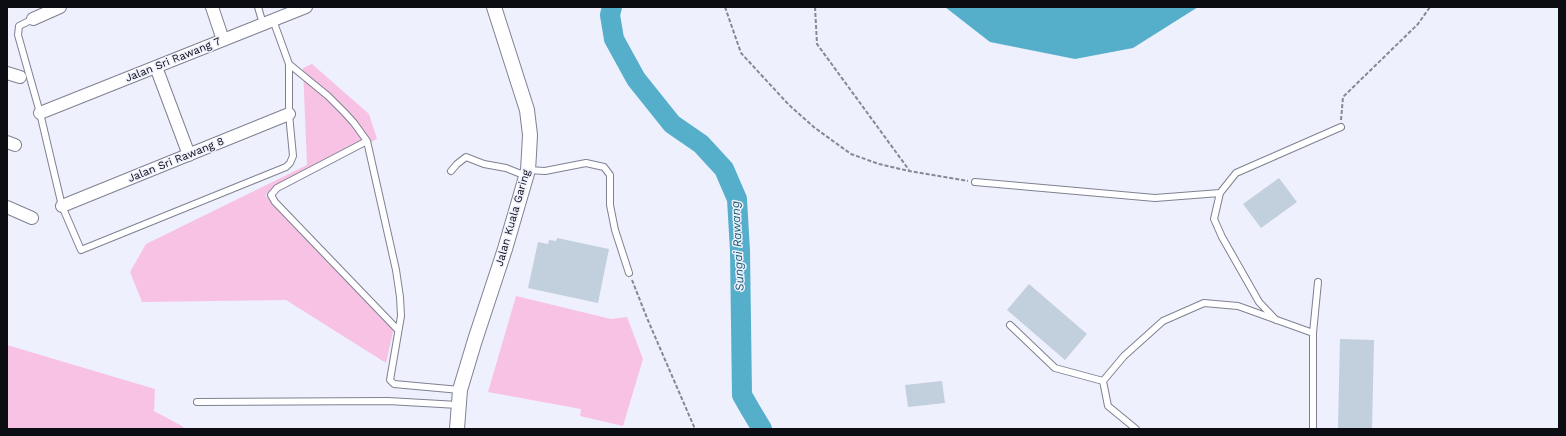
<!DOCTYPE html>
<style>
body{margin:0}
#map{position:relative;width:1566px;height:436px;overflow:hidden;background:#eef0fe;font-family:"Work Sans",sans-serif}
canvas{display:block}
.frame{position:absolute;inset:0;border:8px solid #0c0d12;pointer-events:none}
</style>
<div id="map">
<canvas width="1566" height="436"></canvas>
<div class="frame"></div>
</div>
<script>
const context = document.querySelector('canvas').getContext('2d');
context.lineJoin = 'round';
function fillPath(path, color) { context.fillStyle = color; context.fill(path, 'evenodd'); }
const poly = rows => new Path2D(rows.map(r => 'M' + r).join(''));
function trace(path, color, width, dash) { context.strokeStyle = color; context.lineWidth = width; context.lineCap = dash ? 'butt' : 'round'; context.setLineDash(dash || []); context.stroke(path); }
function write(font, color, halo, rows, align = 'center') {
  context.font = font + ' "Work Sans",sans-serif'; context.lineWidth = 3; context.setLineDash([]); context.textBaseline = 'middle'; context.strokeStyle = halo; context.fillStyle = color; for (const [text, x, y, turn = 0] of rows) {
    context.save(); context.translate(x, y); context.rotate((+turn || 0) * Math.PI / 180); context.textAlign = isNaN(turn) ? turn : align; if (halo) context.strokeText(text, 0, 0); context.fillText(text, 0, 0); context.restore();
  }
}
fillPath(poly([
 [312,64,369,114,377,139,265,195,394,327,386,363,286,300,142,302,130,272,146,244,307,165,303,68],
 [516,296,611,319,627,317,643,359,623,426,580,416,581,409,488,392],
 [7,345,155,389,154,411,182,426,185,429,7,429]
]), '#f8c2e5');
fillPath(poly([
 [945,7,1198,7,1133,48,1075,59,990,42]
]), '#55aeca');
trace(poly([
 [612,7,610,15,614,39,636,79,672,124,701,144,724,169,737,199,740,251,742,395,750,409,762,429]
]), '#55aeca', 20);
fillPath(poly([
 [1279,178,1297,202,1261,228,1243,204],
 [557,238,609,249,598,303,528,288,538,242,548,244,549,240,556,241],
 [1029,284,1087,334,1065,360,1007,310],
 [1340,339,1374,340,1372,429,1338,428],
 [942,381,945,403,908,407,905,385]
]), '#c2cfdd');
const service = poly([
 [258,7,263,24],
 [33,19,19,26,18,35,40,113,62,206,81,250,286,167,290,163,293,156,289,114,289,64,273,20],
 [289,64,328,96,345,113,354,123,367,141,396,270,400,297,401,316,390,380,394,384,460,390],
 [367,141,277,188,271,195,275,202,398,330],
 [528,170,545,171,586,163,604,167,610,175,610,205,615,230,629,273],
 [451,171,457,164,466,157,484,164,506,168,526,176],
 [975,182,1155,198,1220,193],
 [1276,320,1259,302,1222,237,1214,219,1220,193,1236,173,1341,127],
 [1010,325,1055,368,1103,381,1108,406,1136,429],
 [1103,381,1124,356,1163,321,1204,303,1238,306,1313,333],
 [197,402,388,401,458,405],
 [1313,429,1313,333,1318,282]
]);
const minor = poly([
 [212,7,223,40],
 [33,19,60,7],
 [156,67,189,155],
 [7,73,20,77],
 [40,113,306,7],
 [7,142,15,145],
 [62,206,289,114],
 [7,207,32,218]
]);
const tertiary = poly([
 [457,429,460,390,475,340,505,249,528,170,529,154,530,135,527,110,494,7]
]);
trace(service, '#7f8191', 8);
trace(minor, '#7f8191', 14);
trace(tertiary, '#7f8191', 16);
trace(poly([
 [725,7,741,53,789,105,815,128,851,154,879,164,909,171,968,181],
 [815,7,817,44,909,170],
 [1341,120,1343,97,1418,24,1430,7],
 [632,280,647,318,695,429]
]), '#868892', 2, [4, 2]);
trace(service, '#fff', 6);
trace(minor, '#fff', 12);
trace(tertiary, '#fff', 14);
write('11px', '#0c0d12', '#eef0fe', [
 ["Jalan Sri Rawang 7",173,60,-22],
 ["Jalan Sri Rawang 8",176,160,-22],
 ["Jalan Kuala Garing",513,218,-74]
]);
write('italic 12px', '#165e71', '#eef0fe', [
 ["Sungai Rawang",738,246,-93]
]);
</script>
